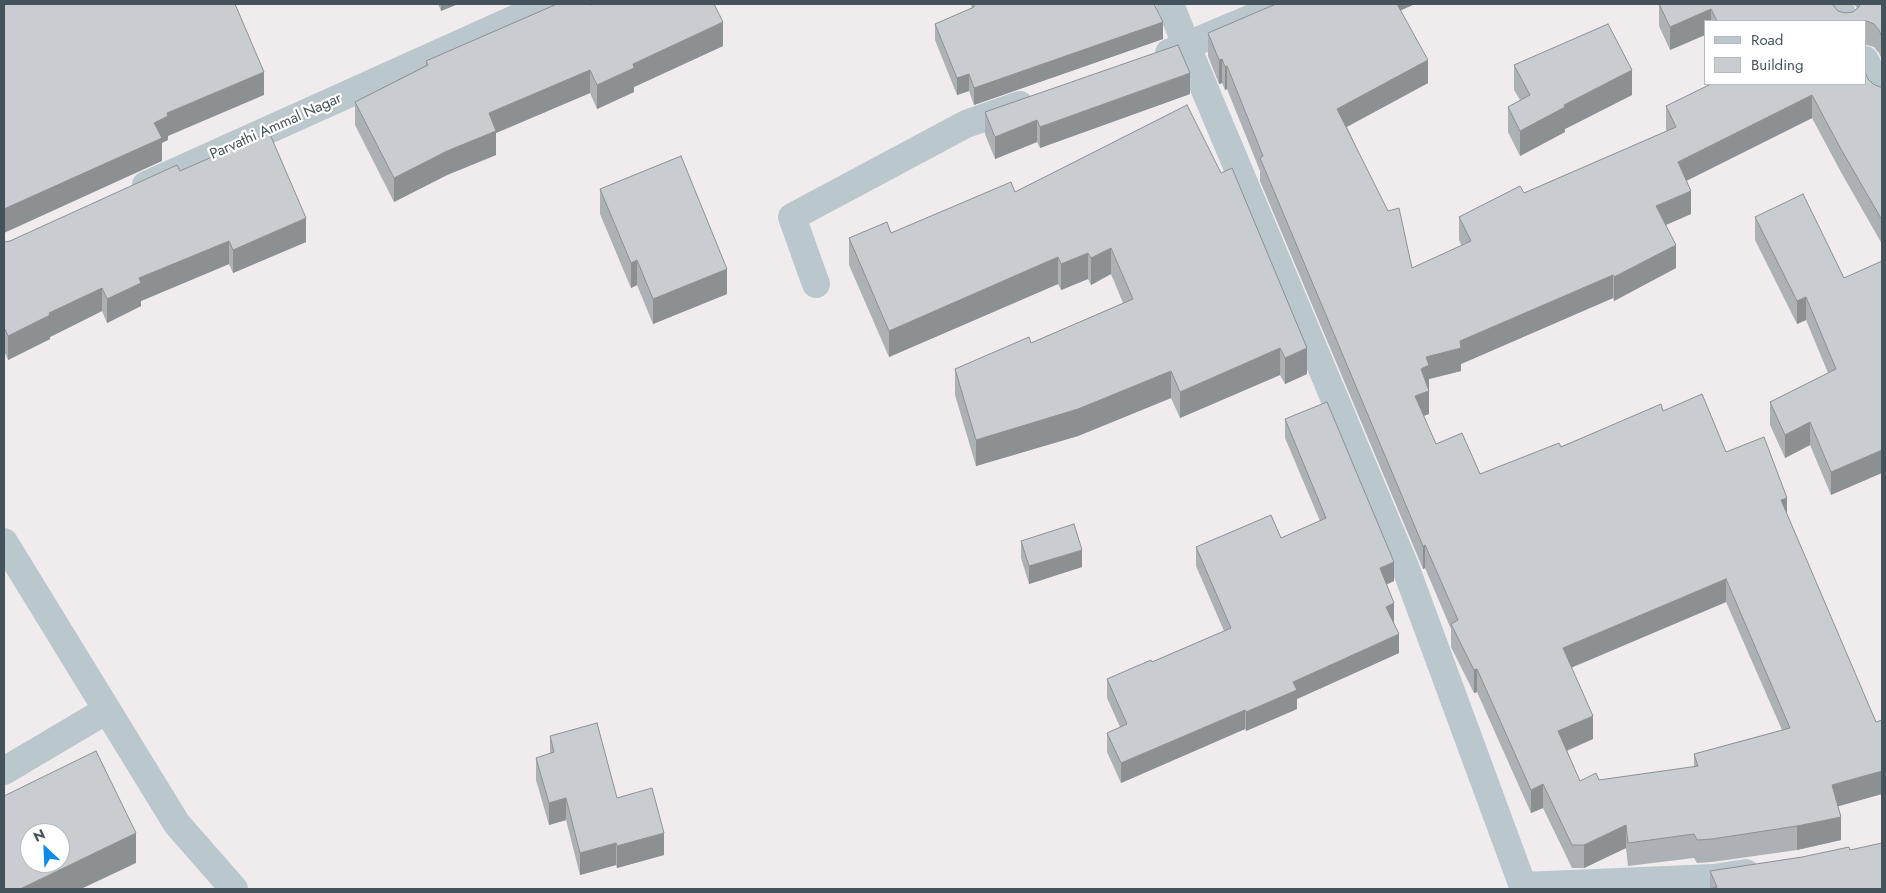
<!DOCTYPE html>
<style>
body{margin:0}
#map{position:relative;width:1886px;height:893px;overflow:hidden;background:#f0eced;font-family:Jost,sans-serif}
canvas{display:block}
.frame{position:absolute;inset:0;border:5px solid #44535b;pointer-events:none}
.legend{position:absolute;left:1704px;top:20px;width:162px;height:65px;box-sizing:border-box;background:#fff;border:1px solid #b4babd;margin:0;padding:6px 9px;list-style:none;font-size:15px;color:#44535b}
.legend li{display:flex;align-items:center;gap:10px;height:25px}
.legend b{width:25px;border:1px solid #b4babd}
.north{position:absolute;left:20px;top:823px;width:50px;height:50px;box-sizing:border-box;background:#fff;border:1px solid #b4babd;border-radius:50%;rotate:335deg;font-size:14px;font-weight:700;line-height:20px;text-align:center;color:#44535b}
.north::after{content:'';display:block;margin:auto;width:18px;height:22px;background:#0d8be9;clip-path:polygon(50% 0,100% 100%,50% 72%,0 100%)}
</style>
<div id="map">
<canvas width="1886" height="893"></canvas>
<div class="frame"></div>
<ul class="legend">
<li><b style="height:6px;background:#bac7cd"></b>Road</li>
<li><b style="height:14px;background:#c9cdd2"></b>Building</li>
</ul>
<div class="north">N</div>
</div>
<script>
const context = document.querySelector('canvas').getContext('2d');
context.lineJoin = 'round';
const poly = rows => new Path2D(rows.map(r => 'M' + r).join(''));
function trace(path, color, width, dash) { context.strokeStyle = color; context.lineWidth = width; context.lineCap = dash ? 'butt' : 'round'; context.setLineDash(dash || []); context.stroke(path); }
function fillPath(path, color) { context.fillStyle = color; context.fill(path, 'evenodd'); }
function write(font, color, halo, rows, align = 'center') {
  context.font = font + ' Jost,sans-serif'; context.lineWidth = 4.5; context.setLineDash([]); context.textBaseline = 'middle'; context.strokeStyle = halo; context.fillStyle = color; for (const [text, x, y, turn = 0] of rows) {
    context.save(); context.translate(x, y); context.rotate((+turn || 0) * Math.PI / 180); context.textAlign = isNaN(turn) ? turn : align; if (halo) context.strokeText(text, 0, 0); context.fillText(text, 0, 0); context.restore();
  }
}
trace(poly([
 [1170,4,1187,47,1406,569,1524,889],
 [1837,4,1846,21],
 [1169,53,1285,4],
 [1865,60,1882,95],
 [146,185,548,4],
 [816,284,792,217,966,124,1020,105],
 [4,542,177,824,234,889],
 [4,771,107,710],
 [1523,886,1714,878,1746,873]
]), '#bac7cd', 28);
fillPath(poly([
 [438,4,458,4,441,11],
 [555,4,591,4,591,5,723,46,634,87,634,92,597,109,590,93,496,133,496,155,447,175,394,202,355,125,355,102,426,65,426,61,555,5],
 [971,4,1154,4,1163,39,974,105,969,91,957,95,935,40,935,24,972,9],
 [1659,4,1832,6,1838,11,1845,13,1853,12,1857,8,1854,4,1882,4,1882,60,1879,53,1874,47,1867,45,1865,45,1865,21,1705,21,1705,35,1670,50,1659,26],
 [1401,10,1428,83,1347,127,1412,268,1462,246,1459,240,1459,217,1524,193,1667,131,1666,129,1666,106,1868,79,1873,84,1880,87,1882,87,1882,244,1842,174,1812,118,1686,181,1691,214,1666,225,1676,268,1614,301,1613,298,1461,364,1461,371,1429,379,1429,389,1428,389,1429,414,1423,416,1436,444,1480,474,1663,411,1726,452,1787,515,1882,794,1838,806,1841,840,1797,850,1712,862,1697,863,1694,858,1628,866,1626,848,1584,868,1572,868,1543,808,1531,813,1477,692,1474,693,1451,647,1451,629,1425,568,1423,569,1260,181,1260,171,1227,89,1225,90,1222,83,1219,84,1208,56,1208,33],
 [1726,602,1782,730,1694,754,1694,767,1599,780,1580,781,1567,751,1593,739,1571,668],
 [1514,65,1632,95,1565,129,1565,132,1520,156,1508,132,1508,107,1520,100,1514,90],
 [1190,94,1040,148,1037,142,995,159,985,134,985,112],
 [1187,105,1307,374,1285,384,1280,375,1180,418,1171,398,1078,436,976,466,955,395,955,369,1031,343,1123,303,1111,274,1091,285,1088,279,1061,290,1058,284,889,357,849,265,849,238,891,233,1015,192],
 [180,171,306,242,233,273,229,264,141,301,141,306,107,323,102,311,50,337,50,339,8,360,5,353,4,242,10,241],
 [600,189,727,294,653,324,637,285,631,288,600,214],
 [1755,217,1844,278,1831,495,1810,445,1785,458,1770,425,1770,402,1828,373,1806,320,1797,324,1755,240],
 [1285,419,1394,581,1386,585,1394,623,1399,653,1297,699,1297,709,1246,731,1245,729,1121,783,1107,752,1107,733,1120,727,1107,698,1107,679,1152,662,1224,631,1196,566,1196,547,1281,538,1320,521,1285,438],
 [1021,541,1082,567,1029,584,1021,558],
 [550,736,617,798,664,855,617,868,616,865,580,875,566,820,549,825,536,780,536,758,550,753],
 [1850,850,1710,889,1710,871]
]), '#adb0b5');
fillPath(poly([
 [441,4,458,4,441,11],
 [1391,4,1415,4,1391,15],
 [1711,9,1711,21,1705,21,1705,35,1670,50,1670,27],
 [723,22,723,46,634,87,634,92,597,109,597,85,633,64],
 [1163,22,1163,39,974,105,974,88],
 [1222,59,1222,83,1219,84,1219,60],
 [1428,60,1428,83,1337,132,1337,109],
 [1227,66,1227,89,1225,90,1225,67],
 [590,70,590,93,496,133,496,155,447,175,394,202,394,178,489,113],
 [1632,70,1632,95,1565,129,1565,132,1520,156,1520,131,1564,105],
 [264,72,264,95,168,136,168,140,162,143,162,161,4,233,4,209,154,123,167,113],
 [1190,73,1190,94,1040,148,1040,127],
 [969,74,969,91,957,95,957,78],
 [1812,95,1812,118,1678,185,1678,162],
 [1037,120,1037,142,995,159,995,137],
 [1691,191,1691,214,1656,229,1656,206],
 [306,218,306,242,233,273,233,250],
 [229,241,229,264,141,301,141,306,107,323,107,299,139,278],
 [1676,245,1676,268,1614,301,1614,277],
 [1111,248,1111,274,1091,285,1091,258],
 [1088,253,1088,279,1061,290,1061,264],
 [1058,257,1058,284,889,357,889,331],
 [637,260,637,285,631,288,631,263],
 [727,269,727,294,653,324,653,299],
 [1613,275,1613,298,1461,364,1461,371,1429,379,1429,389,1421,392,1421,369,1426,357,1460,341],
 [102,288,102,311,50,337,50,339,8,360,8,336,49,313],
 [1806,297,1806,320,1797,324,1797,301],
 [5,329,5,353,4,353,4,330],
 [1280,348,1280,375,1180,418,1180,392],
 [1307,348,1307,374,1285,384,1285,358],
 [1171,371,1171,398,1078,436,976,466,976,440],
 [1429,391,1429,414,1415,419,1415,396],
 [1810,422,1810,445,1785,458,1785,435],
 [1882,450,1882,473,1831,495,1831,472],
 [1787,498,1787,521,1781,500],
 [1425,545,1425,568,1423,569,1423,546],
 [1082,550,1082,567,1029,584,1029,566],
 [1394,562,1394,581,1380,587,1380,568],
 [1726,579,1726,602,1563,671,1563,648],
 [1394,603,1394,623,1386,626,1386,607],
 [1399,634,1399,653,1297,699,1297,709,1246,731,1246,712,1293,682],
 [1477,669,1477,692,1474,693,1474,670],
 [1245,710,1245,729,1121,783,1121,763],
 [1593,716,1593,739,1558,754,1558,731],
 [1882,771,1882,794,1832,808,1832,785],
 [1543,784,1543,808,1531,813,1531,790],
 [566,798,566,820,549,825,549,803],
 [1841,817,1841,840,1797,850,1797,826],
 [1626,825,1626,848,1584,868,1584,845],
 [136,833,136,863,81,889,20,889],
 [664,833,664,855,617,868,617,846],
 [616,843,616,865,580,875,580,853]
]), '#8d9093');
const building = poly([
 [4,4,235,4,264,72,167,113,168,116,154,123,162,138,4,209,4,4],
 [557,4,591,4,591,5,594,4,714,4,723,22,633,64,634,68,597,85,590,70,489,113,496,131,447,151,394,178,355,102,428,65,426,61,557,4],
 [974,4,1154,4,1163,22,974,88,969,74,957,78,935,24,974,7,974,4],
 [1276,4,1397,4,1428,60,1337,109,1388,211,1399,208,1412,268,1471,241,1459,217,1520,186,1524,193,1676,127,1666,106,1711,84,1865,84,1865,72,1868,79,1873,84,1880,87,1882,87,1882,220,1842,151,1812,95,1678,162,1691,191,1656,206,1676,245,1614,277,1613,275,1460,341,1461,348,1426,357,1429,365,1421,369,1429,391,1415,396,1436,444,1462,433,1480,474,1559,443,1561,447,1661,404,1663,411,1702,394,1726,452,1764,437,1787,498,1781,500,1876,722,1882,720,1882,771,1832,785,1841,817,1797,826,1712,839,1697,840,1694,834,1628,843,1626,825,1584,845,1572,845,1543,784,1531,790,1477,669,1474,670,1451,624,1458,620,1425,545,1423,546,1260,158,1263,156,1227,66,1225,67,1222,59,1219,60,1208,33,1276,4],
 [1726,579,1790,728,1694,754,1698,766,1599,780,1596,773,1580,781,1558,731,1593,716,1563,648,1726,579],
 [1659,4,1832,4,1838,11,1845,13,1853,12,1859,7,1860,4,1882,4,1882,37,1879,30,1874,24,1867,21,1717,21,1711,9,1670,27,1659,4],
 [1608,24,1632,70,1564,105,1565,107,1520,131,1508,107,1530,95,1514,65,1608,24],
 [1178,45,1190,73,1040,127,1037,120,995,137,985,112,1178,45],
 [1187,105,1221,173,1232,168,1307,348,1285,358,1280,348,1180,392,1171,371,1078,409,976,440,955,369,1029,337,1031,343,1133,299,1111,248,1091,258,1088,253,1061,264,1058,257,889,331,849,238,887,222,891,233,1011,182,1015,192,1187,105],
 [269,132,306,218,233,250,229,241,139,278,141,283,107,299,102,288,49,313,50,315,8,336,5,329,4,330,4,242,10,241,177,165,180,171,269,132],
 [681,156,727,269,653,299,637,260,631,263,600,189,681,156],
 [1803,194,1844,278,1882,261,1882,450,1831,472,1810,422,1785,435,1770,402,1836,369,1806,297,1797,301,1755,217,1803,194],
 [1327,402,1394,562,1380,568,1394,603,1386,607,1399,634,1293,682,1297,690,1246,712,1245,710,1121,763,1107,733,1127,724,1107,679,1151,660,1152,662,1231,628,1196,547,1271,515,1281,538,1326,518,1285,419,1327,402],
 [1074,524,1082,550,1029,566,1021,541,1074,524],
 [597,723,617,798,652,788,664,833,617,846,616,843,580,853,566,798,549,803,536,758,554,752,550,736,597,723],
 [96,751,136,833,20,889,4,889,4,796,96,751],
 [30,833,60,833,60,863,30,863,30,833],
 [1882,843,1882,889,1710,889,1717,887,1710,871,1802,857,1849,847,1850,850,1882,843]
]);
fillPath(building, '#c9cdd2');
trace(building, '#8d9093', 1);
write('15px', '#44535b', '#fff', [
 ["Parvathi Ammal Nagar",276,127,-24]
]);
</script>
